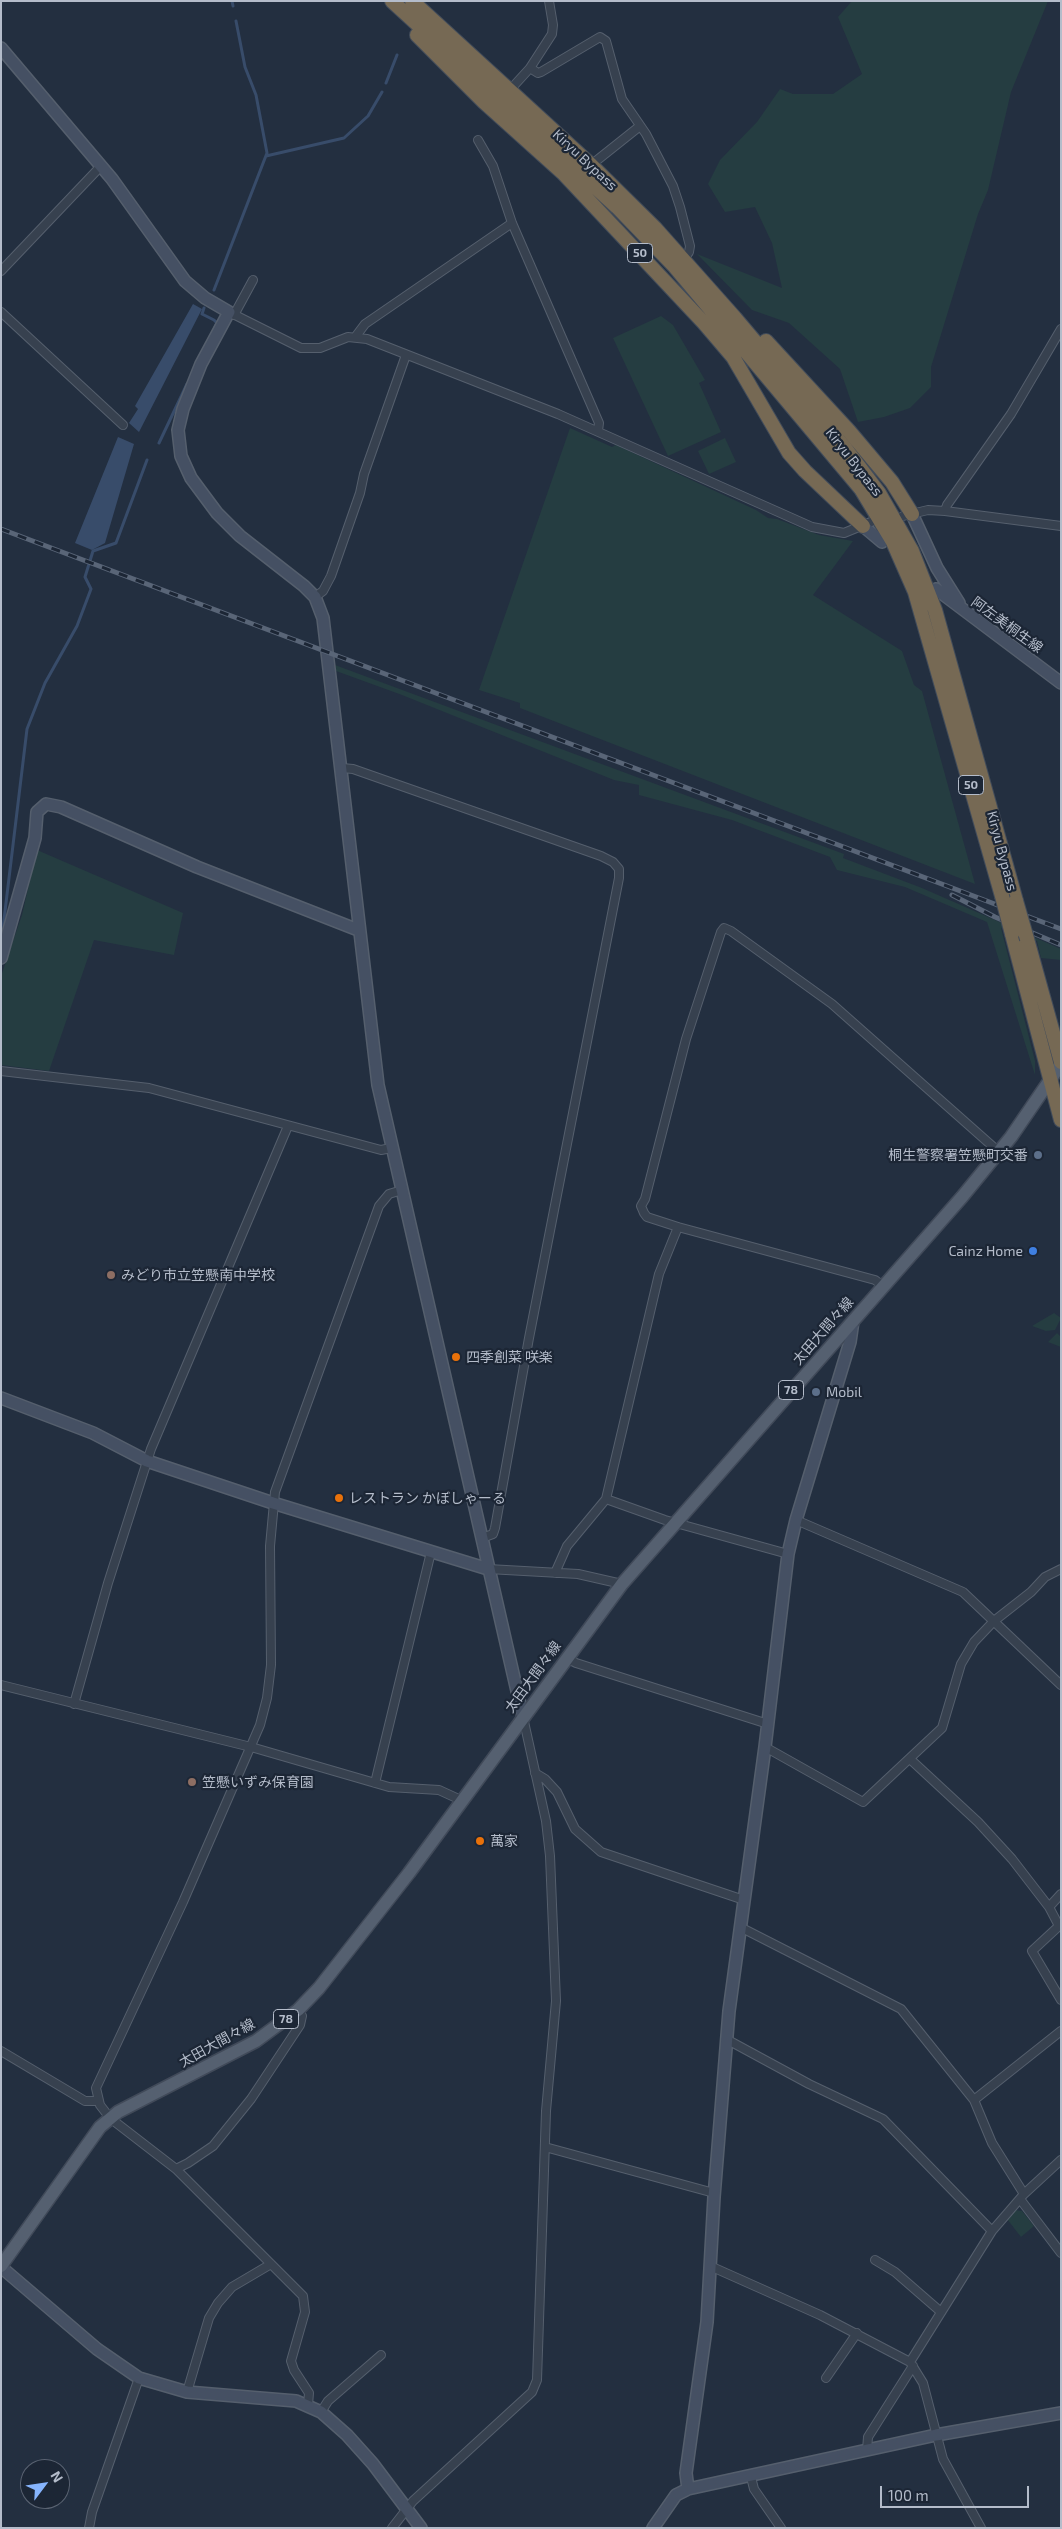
<!DOCTYPE html>
<meta charset="utf-8">
<style>
body{margin:0}
#map{position:relative;width:1062px;height:2529px;overflow:hidden;background:#232f40;font-family:"Exo 2",sans-serif}
canvas{display:block}
.frame{position:absolute;inset:0;border:2px solid #b4bcca;pointer-events:none}
.north{position:absolute;left:20px;top:2459px;width:50px;height:50px;box-sizing:border-box;background:#1c2635;border:1px solid #596271;border-radius:50%;rotate:59deg;font-size:14px;font-weight:700;line-height:20px;text-align:center;color:#b4bcca}
.north::after{content:'';display:block;margin:auto;width:18px;height:22px;background:#86b4fd;clip-path:polygon(50% 0,100% 100%,50% 72%,0 100%)}
.scale{position:absolute;left:880px;top:2486px;width:149px;height:22px;box-sizing:border-box;border:2px solid #b4bcca;border-top:0;padding-left:6px;font-size:15px;line-height:18px;white-space:nowrap;color:#b4bcca;-webkit-text-stroke:4px #1c2635;paint-order:stroke}
</style>
<div id="map">
<canvas width="1062" height="2529"></canvas>
<div class="frame"></div>
<div class="north">N</div>
<div class="scale">100 m</div>
</div>
<script>
const context = document.querySelector('canvas').getContext('2d');
context.lineJoin = 'round';
function fillPath(path, color) { context.fillStyle = color; context.fill(path, 'evenodd'); }
const poly = rows => new Path2D(rows.map(r => 'M' + r).join(''));
function trace(path, color, width, dash) { context.strokeStyle = color; context.lineWidth = width; context.lineCap = dash ? 'butt' : 'round'; context.setLineDash(dash || []); context.stroke(path); }
function write(font, color, halo, rows, align = 'center') {
  context.font = font + ' "Exo 2","Noto Sans JP",sans-serif'; context.lineWidth = 4.5; context.setLineDash([]); context.textBaseline = 'middle'; context.strokeStyle = halo; context.fillStyle = color; for (const [text, x, y, turn = 0] of rows) {
    context.save(); context.translate(x, y); context.rotate((+turn || 0) * Math.PI / 180); context.textAlign = isNaN(turn) ? turn : align; if (halo) context.strokeText(text, 0, 0); context.fillText(text, 0, 0); context.restore();
  }
}
fillPath(poly([
 [852,1,1048,1,1011,92,988,190,978,214,931,367,931,387,910,408,884,417,858,422,840,369,789,323,752,310,697,254,782,288,772,243,755,207,725,212,708,184,720,160,757,122,780,89,793,94,833,94,862,74,838,17],
 [661,316,673,325,705,380,699,383,721,432,668,456,613,338],
 [570,428,612,447,616,445,756,510,768,518,777,519,819,535,853,541,813,595,902,651,914,685,922,691,975,884,520,708,520,703,479,690],
 [725,438,736,462,709,474,698,451],
 [335,665,844,854,843,858,922,888,1061,949,1061,960,1041,958,1037,941,1001,928,1035,1061,1035,1075,987,922,905,887,837,870,830,857,732,820,639,795,639,785,614,780,402,695,336,671],
 [37,850,183,913,174,955,94,940,49,1071,1,1065,1,976,22,915],
 [1054,1313,1061,1318,1055,1330,1046,1331,1032,1326],
 [1057,1333,1061,1337,1061,1347,1048,1342],
 [1015,2210,1022,2211,1034,2226,1021,2237,1007,2219]
]), '#253d41');
fillPath(poly([
 [193,304,202,309,139,432,129,423,138,409,135,406],
 [118,437,134,444,105,543,92,550,75,543]
]), '#384c6a');
trace(poly([
 [232,1,233,6],
 [386,83,397,55],
 [266,156,344,138,368,116,382,92],
 [214,290,267,153,256,95,245,67,236,21],
 [204,308,202,314,214,320,217,323,215,327],
 [159,443,187,384],
 [2,936,27,729,45,683,77,626,91,589,85,577,93,551,116,543,147,460]
]), '#384c6a', 3);
const street = poly([
 [530,68,538,73,541,72,600,37,606,41,622,99,646,134,673,186,680,207,690,246,689,252,684,259],
 [509,91,530,68,552,34,553,25,549,1],
 [478,140,493,166,512,223,599,423,598,431],
 [591,165,640,126],
 [1,271,101,166],
 [1,312,123,425],
 [229,312,301,348,320,348,348,337,367,339,558,414,812,527,844,533,871,522],
 [234,315,253,280],
 [356,336,365,324,512,223],
 [945,511,947,505,1011,414,1061,329],
 [903,516,928,510,945,511,1061,526],
 [315,597,323,591,331,576,360,493,364,474,406,355],
 [342,768,353,769,601,856,613,862,619,869,619,878,529,1338,495,1528,493,1534,482,1538],
 [1,1071,149,1088,381,1150,391,1148],
 [678,1227,659,1274,606,1499,665,1520,788,1554],
 [883,1286,875,1280,678,1227,647,1217,644,1213,641,1206,645,1199,686,1039,721,932,724,928,731,931,832,1004,999,1152],
 [796,1520,963,1592,1061,1685],
 [488,1569,578,1574,622,1584],
 [555,1573,567,1546,606,1499],
 [566,1658,576,1663,768,1724],
 [1,1685,251,1747,389,1787,439,1790,463,1801],
 [74,1704,108,1583,151,1449,288,1126],
 [765,1747,863,1802,942,1728,961,1664,974,1642,994,1621,1031,1592,1045,1577,1061,1569],
 [910,1759,978,1822,1012,1859,1049,1907,1059,1926,1032,1951,1061,2000],
 [535,1773,545,1779,557,1792,575,1829,601,1852,744,1900],
 [375,1783,431,1552],
 [1049,1907,1061,1894],
 [740,1927,901,2009,974,2100,992,2143,1024,2194],
 [726,2039,809,2084,883,2119,992,2231],
 [1,2051,85,2101,98,2101],
 [974,2100,1061,2031],
 [545,2147,714,2193],
 [176,2169,188,2163,213,2146,251,2099,300,2025,302,2016,298,2010],
 [1020,2199,1061,2253],
 [875,2260,895,2272,941,2312],
 [710,2266,820,2315,910,2362,923,2383,943,2459,981,2528],
 [910,2362,992,2231,1024,2194,1061,2160],
 [826,2378,857,2333],
 [187,2392,209,2318,218,2303,232,2287,271,2264],
 [308,2405,309,2393,294,2370,291,2361,305,2312,303,2296,176,2169,110,2118,100,2105,96,2088,183,1902,260,1725,267,1698,271,1665,270,1546,275,1492,379,1206,389,1194,402,1190],
 [321,2412,328,2401,381,2355],
 [867,2450,868,2437,913,2366],
 [751,2477,754,2489,781,2528],
 [89,2528,92,2512,139,2378],
 [392,2528,413,2501,532,2392,537,2380,546,2111,556,2001,550,1856,546,1821,523,1717]
]);
const secondary = poly([
 [1,48,112,179,185,281,205,298,229,312,201,364,183,409,178,430,181,456,191,478,217,513,240,536,304,586,315,597,323,618,378,1085,523,1717],
 [912,514,937,568,959,603],
 [863,526,882,542],
 [936,589,1061,683],
 [1,958,35,838,37,812,46,804,61,807,197,867,358,930],
 [1,1398,93,1433,147,1461,273,1503,488,1569],
 [1,2267,97,2349,139,2378,187,2392,296,2401,321,2412,347,2435,373,2464,421,2528],
 [688,2489,686,2473,707,2322,714,2197,729,2011,765,1747,788,1554,796,1520,850,1342,853,1321],
 [653,2528,676,2495,688,2489,936,2435,1061,2413]
]);
const primary = poly([
 [1,2266,100,2127,118,2112,256,2041,298,2010,319,1988,409,1873,622,1584,962,1197,1011,1137,1061,1064]
]);
const highway = poly([
 [392,1,617,207,675,267,861,489,893,542,915,592,1002,896],
 [412,1,591,165,655,228,735,318,845,448,879,493,912,551,935,610,1016,901],
 [417,35,484,102,563,173,704,323,733,357,789,453,805,471,863,526],
 [766,341,849,431,892,482,912,514],
 [1012,934,1061,1120],
 [1027,939,1061,1062]
]);
trace(street, '#555f6d', 10);
trace(secondary, '#555f6d', 14);
trace(primary, '#414a59', 15);
trace(highway, '#424c5a', 16);
trace(street, '#37414f', 8);
trace(secondary, '#455063', 11);
trace(primary, '#556070', 12);
trace(highway, '#766954', 14);
const rail = poly([
 [1,529,1061,929],
 [952,895,995,917,1061,945]
]);
trace(rail, '#596577', 5);
trace(rail, '#1c2635', 3, [9]);
const highwayBridge = poly([
 [1002,896,1012,934],
 [1016,901,1027,939]
]);
trace(highwayBridge, '#424c5a', 16, []);
trace(highwayBridge, '#766954', 14);
for (const [x, y, r, color] of [
 [1038,1155,5,"#5c6f8a"],
 [1033,1251,5,"#3f7fe0"],
 [111,1275,5,"#8d6e63"],
 [456,1357,5,"#e8710a"],
 [816,1392,5,"#5c6f8a"],
 [339,1498,5,"#e8710a"],
 [192,1782,5,"#8d6e63"],
 [480,1841,5,"#e8710a"]
]) { const dot = new Path2D(); dot.arc(x, y, r, 0, 2 * Math.PI); context.fillStyle = color; context.fill(dot); trace(dot, '#1c2635', 2); }
for (const [x, y, w] of [
 [640,253,25],
 [971,785,25],
 [791,1390,25],
 [286,2019,25]
]) { const box = new Path2D(); box.roundRect(x - w / 2, y - 9.5, w, 19, 4); context.fillStyle = '#1c2635'; context.fill(box); trace(box, '#b4bcca', 1); }
write('bold 12px', '#b4bcca', null, [
 ["50",640,253],
 ["50",971,785],
 ["78",791,1390],
 ["78",286,2019]
]);
write('14px', '#b4bcca', '#1c2635', [
 ["Kiryu Bypass",585,160,43],
 ["Kiryu Bypass",854,462,52],
 ["阿左美桐生線",1007,625,36],
 ["Kiryu Bypass",1002,851,75],
 ["太田大間々線",823,1331,-49],
 ["太田大間々線",533,1677,-54],
 ["太田大間々線",217,2043,-29]
]);
write('14px', '#b4bcca', '#1c2635', [
 ["桐生警察署笠懸町交番",1028,1155,"right"],
 ["Cainz Home",1023,1251,"right"],
 ["みどり市立笠懸南中学校",121,1275],
 ["四季創菜 咲楽",466,1357],
 ["Mobil",826,1392],
 ["レストラン かぼしゃーる",349,1498],
 ["笠懸いずみ保育園",202,1782],
 ["萬家",490,1841]
], 'left');
</script>
